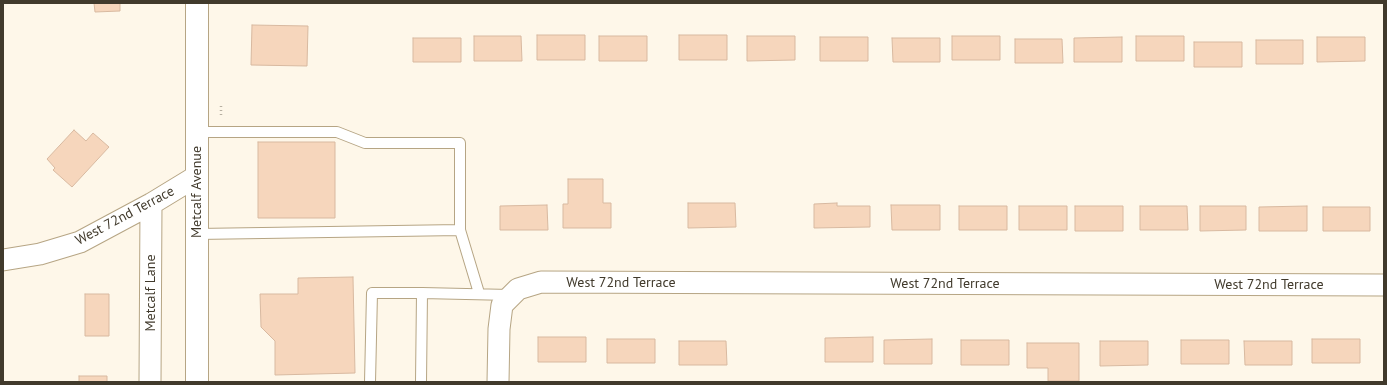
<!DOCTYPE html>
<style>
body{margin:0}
#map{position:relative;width:1387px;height:385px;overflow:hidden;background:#fef7e9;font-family:"PT Sans",sans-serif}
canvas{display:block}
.frame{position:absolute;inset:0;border:4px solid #413a2c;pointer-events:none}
</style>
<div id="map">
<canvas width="1387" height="385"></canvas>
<div class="frame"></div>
</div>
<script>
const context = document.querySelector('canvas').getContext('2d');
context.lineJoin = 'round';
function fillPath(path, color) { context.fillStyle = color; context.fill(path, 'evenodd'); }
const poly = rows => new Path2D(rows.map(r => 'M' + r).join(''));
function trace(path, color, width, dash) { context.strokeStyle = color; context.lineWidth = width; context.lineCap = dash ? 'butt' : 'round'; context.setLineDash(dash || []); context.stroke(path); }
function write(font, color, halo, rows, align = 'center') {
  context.font = font + ' "PT Sans",sans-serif'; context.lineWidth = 4; context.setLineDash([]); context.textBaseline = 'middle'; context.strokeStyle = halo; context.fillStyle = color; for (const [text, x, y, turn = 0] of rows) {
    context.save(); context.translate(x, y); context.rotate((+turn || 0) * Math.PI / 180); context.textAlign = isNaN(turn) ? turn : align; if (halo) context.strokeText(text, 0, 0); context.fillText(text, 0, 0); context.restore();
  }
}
const building = poly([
 [94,3,120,3,120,11,95,12,94,3],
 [252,25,308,26,307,66,251,65,252,25],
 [537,35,585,35,585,60,537,60,537,35],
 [679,35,727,35,727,60,679,60,679,35],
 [474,36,521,36,522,61,474,61,474,36],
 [599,36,647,36,647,61,599,61,599,36],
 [747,36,795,36,795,60,747,61,747,36],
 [952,36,1000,36,1000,60,952,60,952,36],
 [1136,36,1184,36,1184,61,1136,61,1136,36],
 [820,37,868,37,868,61,820,61,820,37],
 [1122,37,1122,62,1074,62,1074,38,1122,37],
 [1317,37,1365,37,1365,61,1317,62,1317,37],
 [413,38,461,38,461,62,413,62,413,38],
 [892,38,940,38,940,62,893,62,892,38],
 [1015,39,1062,39,1063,63,1015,63,1015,39],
 [1256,40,1303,40,1303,64,1256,64,1256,40],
 [1194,42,1242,42,1242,67,1194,67,1194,42],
 [74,130,86,141,93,133,109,147,72,187,53,170,55,168,47,159,74,130],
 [258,142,335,142,335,218,258,218,258,142],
 [568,179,603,179,603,203,611,203,611,228,563,228,563,204,568,204,568,179],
 [688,203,735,203,736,227,688,228,688,203],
 [837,203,837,206,870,206,870,227,814,228,814,204,837,203],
 [547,205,548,230,500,230,500,206,547,205],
 [891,205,940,205,940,230,892,230,891,205],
 [959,206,1007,206,1007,230,959,230,959,206],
 [1019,206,1067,206,1067,230,1019,230,1019,206],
 [1075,206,1123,206,1123,231,1075,231,1075,206],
 [1140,206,1187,206,1188,230,1140,230,1140,206],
 [1200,206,1246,206,1246,230,1200,231,1200,206],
 [1307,206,1307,231,1259,231,1259,207,1307,206],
 [1323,207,1370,207,1370,231,1323,231,1323,207],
 [353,277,355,373,275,375,275,341,261,327,260,294,298,294,298,278,353,277],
 [85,294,109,294,109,336,85,336,85,294],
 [538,337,586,337,586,362,538,362,538,337],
 [873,337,873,362,825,362,825,338,873,337],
 [607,339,655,339,655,363,607,363,607,339],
 [932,339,932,364,884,364,884,340,932,339],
 [1312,339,1360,339,1360,363,1312,363,1312,339],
 [961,340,1009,340,1009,365,961,365,961,340],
 [1181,340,1229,340,1229,364,1181,364,1181,340],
 [679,341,726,341,727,365,679,365,679,341],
 [1100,341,1148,341,1148,365,1100,366,1100,341],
 [1244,341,1292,341,1292,365,1245,365,1244,341],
 [1027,343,1079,343,1079,381,1048,381,1048,368,1027,368,1027,343],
 [79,376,107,376,107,382,79,382,79,376]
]);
fillPath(building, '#f6d6bc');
trace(building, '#d8b9a0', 1);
const service = poly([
 [197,132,337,132,365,143,460,143,460,230,479,293],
 [197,234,460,230],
 [370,382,372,293,422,293],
 [421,382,422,293,510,295]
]);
const minor = poly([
 [3,260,40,254,80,242,151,204,197,176],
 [150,382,151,204],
 [498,382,499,329,502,305,518,289,541,282,1384,285]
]);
const primary = poly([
 [197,382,197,3]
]);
trace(service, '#b6a584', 12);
trace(minor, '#b6a584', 23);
trace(primary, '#b6a584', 24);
trace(poly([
 [221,106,221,117]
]), '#b7b0a2', 2.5, [1, 3]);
trace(service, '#fff', 10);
trace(minor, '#fff', 21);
trace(primary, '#fff', 22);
write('14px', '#413a2c', '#fff', [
 ["Metcalf Avenue",197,192,-90],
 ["West 72nd Terrace",125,216,-28],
 ["West 72nd Terrace",621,283],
 ["West 72nd Terrace",945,284],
 ["West 72nd Terrace",1269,285],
 ["Metcalf Lane",151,293,-90]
]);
</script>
